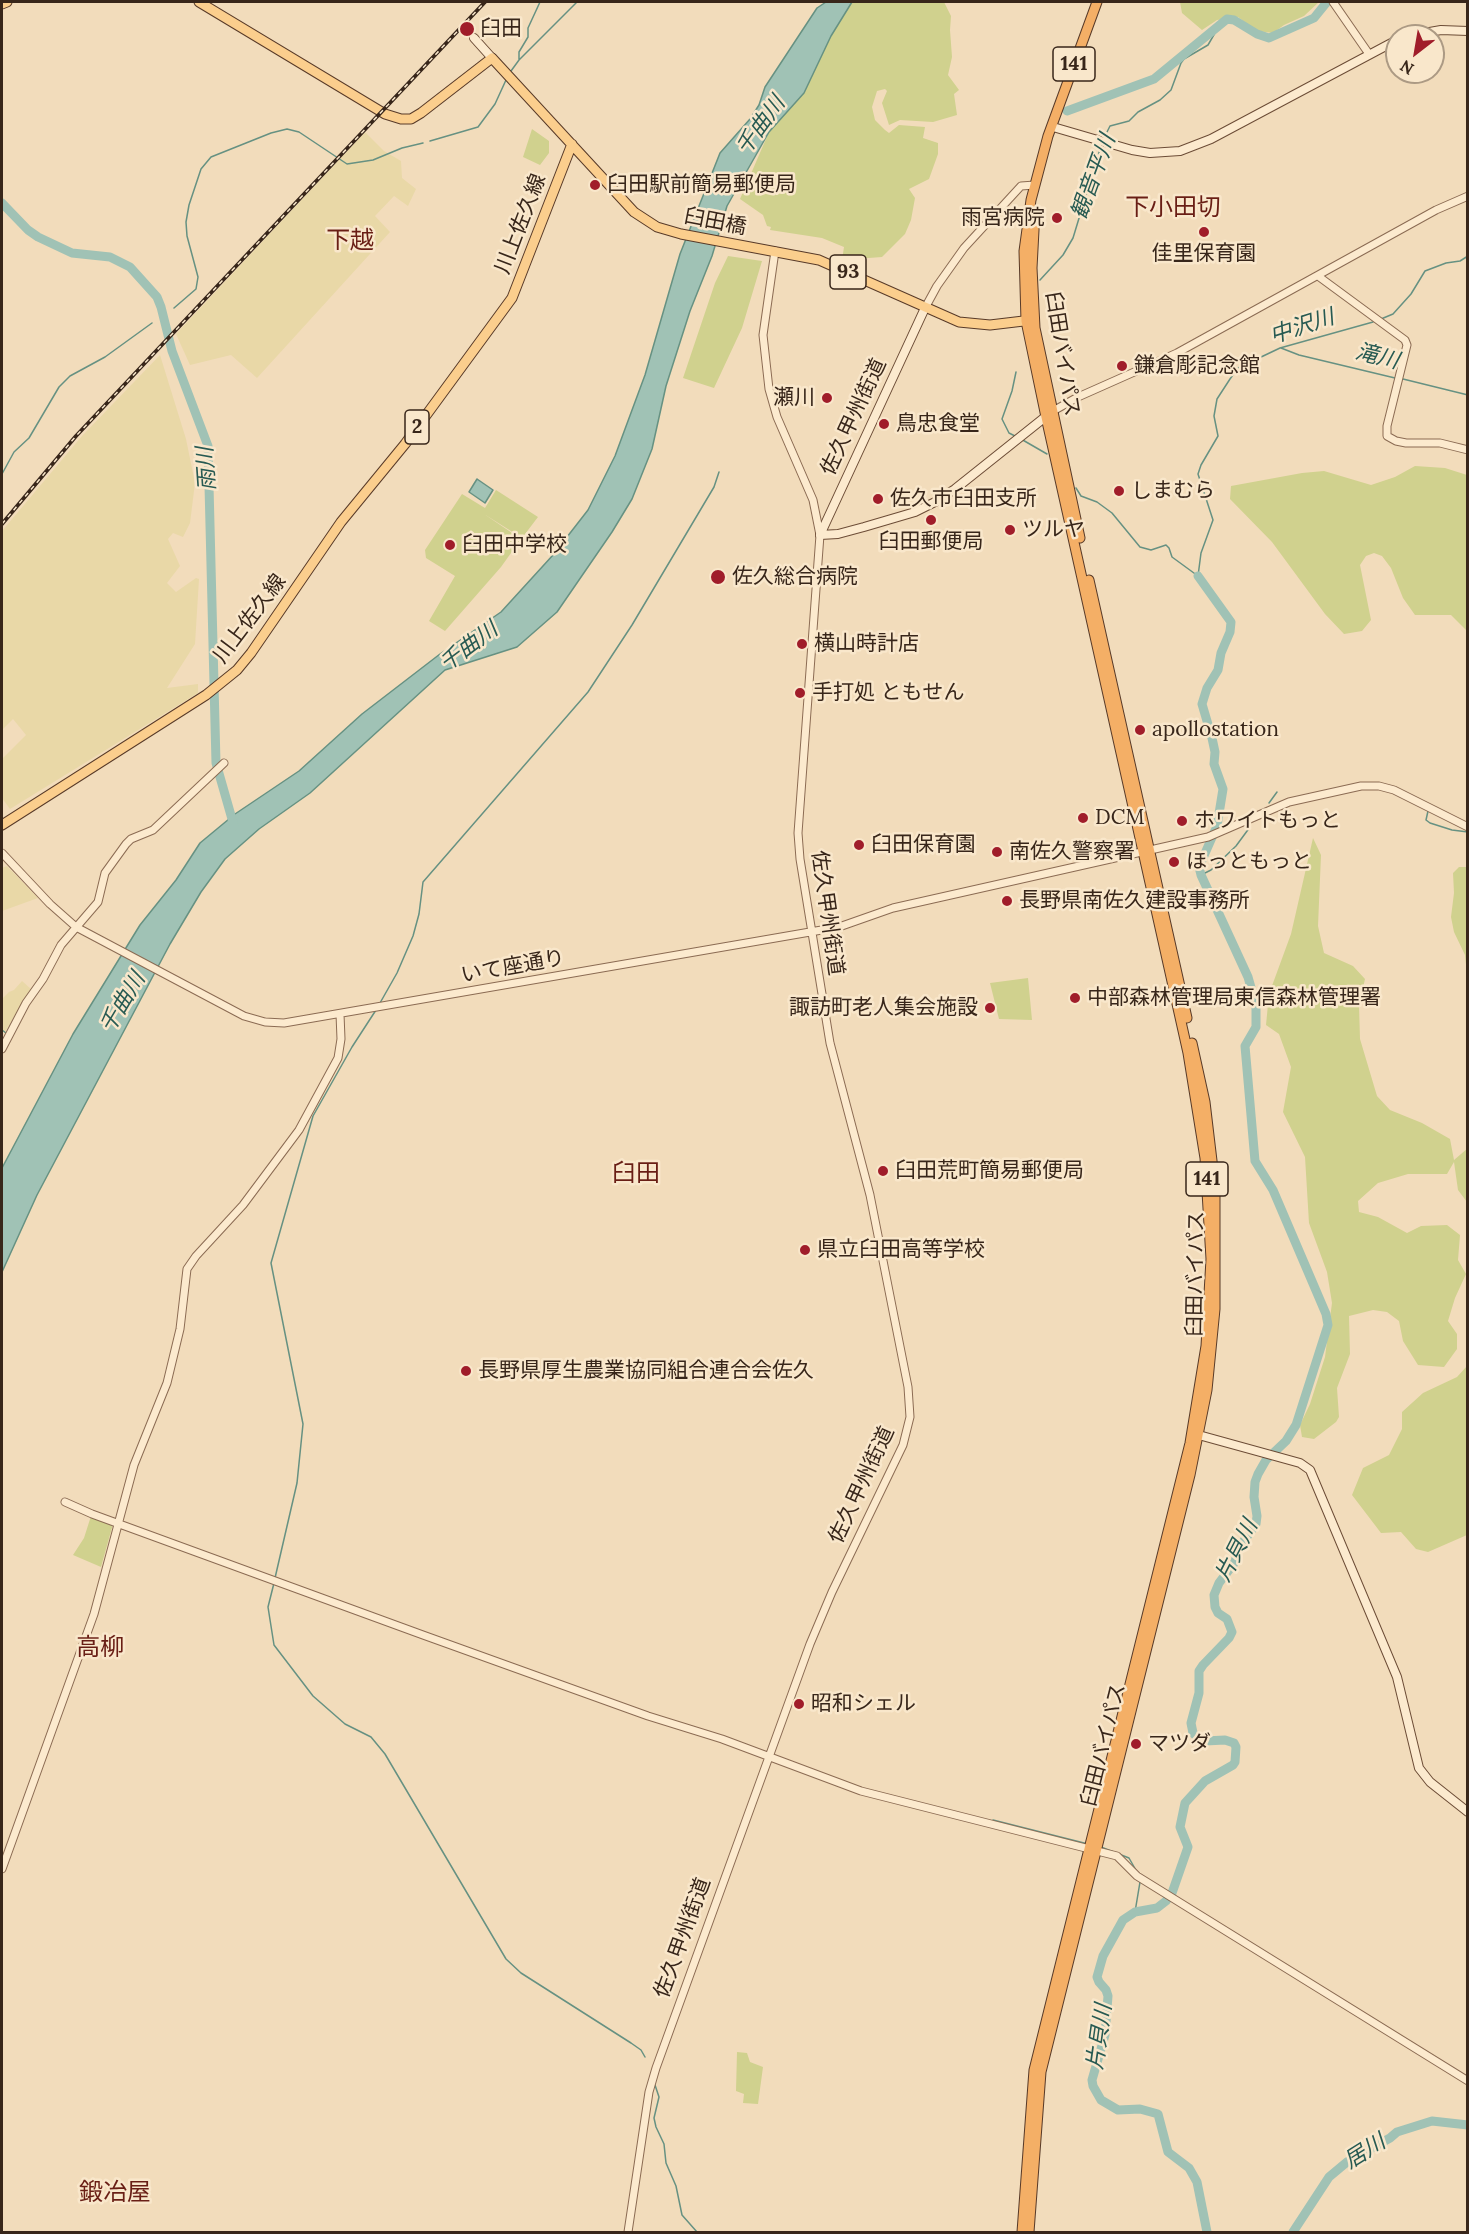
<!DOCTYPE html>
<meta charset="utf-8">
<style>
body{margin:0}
#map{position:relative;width:1469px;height:2234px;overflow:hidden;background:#f2dcbb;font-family:Lora,serif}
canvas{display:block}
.frame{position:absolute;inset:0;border:3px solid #38261a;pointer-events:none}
.north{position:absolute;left:1385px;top:24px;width:60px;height:60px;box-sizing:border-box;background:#f9e7cb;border:2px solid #ac9a84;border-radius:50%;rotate:211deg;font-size:16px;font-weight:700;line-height:24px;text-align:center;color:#38261a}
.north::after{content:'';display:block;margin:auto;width:21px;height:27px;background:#a01d2a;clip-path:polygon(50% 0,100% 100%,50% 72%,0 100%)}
</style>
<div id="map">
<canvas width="1469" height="2234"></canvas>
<div class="frame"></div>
<div class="north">N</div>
</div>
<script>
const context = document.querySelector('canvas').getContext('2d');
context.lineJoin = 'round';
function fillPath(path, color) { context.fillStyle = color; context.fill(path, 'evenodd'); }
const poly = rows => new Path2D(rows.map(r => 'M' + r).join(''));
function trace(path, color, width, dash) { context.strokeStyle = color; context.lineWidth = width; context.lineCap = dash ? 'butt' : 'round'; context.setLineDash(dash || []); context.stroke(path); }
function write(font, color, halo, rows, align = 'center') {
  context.font = font + ' Lora,"Noto Sans JP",serif'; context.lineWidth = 5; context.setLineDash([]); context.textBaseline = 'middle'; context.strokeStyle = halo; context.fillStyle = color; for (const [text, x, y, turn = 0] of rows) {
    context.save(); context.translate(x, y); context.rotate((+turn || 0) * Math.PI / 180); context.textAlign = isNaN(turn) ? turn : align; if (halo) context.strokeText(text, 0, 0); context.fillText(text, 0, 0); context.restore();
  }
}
fillPath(poly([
 [365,132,384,151,401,161,402,178,416,189,408,206,394,196,375,216,390,232,257,378,231,355,190,365,176,334],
 [160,355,186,439,195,483,190,523,183,537,173,533,168,539,180,566,167,583,176,592,196,578,199,579,195,644,167,688,198,684,198,693,10,809,2,798,2,759,26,735,13,719,2,730,2,531,82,436],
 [7,866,38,898,2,911,2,868],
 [22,981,31,989,5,1032,2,1029,2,999,9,992,14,990]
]), '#e9d8a7');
fillPath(poly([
 [852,2,944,2,951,16,950,30,952,57,948,75,959,90,954,94,957,115,933,122,900,120,889,125,882,103,887,91,885,89,877,91,872,107,875,120,885,130,889,133,899,125,925,127,923,138,938,143,938,154,929,179,909,189,915,198,911,220,905,234,882,257,842,260,844,247,822,238,770,230,771,227,767,226,763,215,740,199,769,132,804,93,831,36],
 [1180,2,1319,2,1304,16,1284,25,1273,33,1257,31,1238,17,1217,20,1202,30,1182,13],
 [532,129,549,141,549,153,540,165,523,157],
 [728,256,762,261,742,328,714,388,683,378,715,283],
 [1415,466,1445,468,1467,475,1467,631,1451,615,1415,615,1403,598,1391,568,1382,556,1374,553,1366,556,1360,565,1371,620,1362,631,1344,634,1325,614,1272,542,1230,499,1231,486,1302,473,1324,471,1371,485,1395,477],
 [496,490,538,517,522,538,484,514,521,539,501,567,445,631,429,621,455,576,426,558,425,550,462,494,485,508],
 [1313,838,1321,855,1318,926,1324,953,1353,966,1365,979,1359,1005,1360,1039,1377,1096,1390,1110,1422,1123,1450,1139,1454,1160,1468,1148,1467,1202,1458,1190,1454,1162,1447,1174,1408,1174,1378,1183,1358,1201,1359,1212,1378,1217,1407,1233,1421,1226,1447,1225,1460,1235,1458,1260,1466,1274,1455,1298,1448,1321,1457,1334,1457,1349,1444,1367,1418,1365,1403,1341,1399,1321,1387,1312,1373,1310,1349,1316,1350,1354,1337,1388,1339,1417,1336,1422,1314,1439,1302,1437,1300,1425,1310,1404,1325,1357,1332,1303,1327,1272,1309,1223,1305,1157,1283,1112,1291,1067,1279,1034,1266,1025,1269,994,1291,934],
 [1459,867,1467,867,1467,974,1465,955,1454,932,1451,917,1454,893,1453,873],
 [1028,978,1032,1020,999,1019,990,983],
 [1467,1366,1467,1535,1428,1552,1416,1549,1401,1532,1381,1533,1352,1495,1363,1468,1389,1455,1402,1429,1402,1412,1423,1393,1457,1377],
 [91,1516,113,1524,101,1567,73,1555,84,1538],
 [737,2052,747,2053,750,2062,763,2067,758,2104,743,2103,744,2094,736,2091]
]), '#d0d18e');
const water = poly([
 [826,2,852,2,831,36,804,93,769,132,727,206,712,256,690,311,666,386,652,449,632,499,612,532,557,612,517,647,445,670,310,793,259,829,225,859,201,892,170,944,37,1195,2,1272,2,1168,73,1034,140,925,176,880,200,843,235,814,299,771,362,714,440,654,501,612,553,555,588,510,615,456,645,375,680,254,720,153,750,119,759,105,765,87,817,8,826,2],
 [477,479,493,490,485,503,469,492,477,479]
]);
fillPath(water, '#a0c2b5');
trace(water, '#669182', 1.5);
trace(poly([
 [519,59,519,52,528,37,528,28,540,2],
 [511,71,519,60,577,2],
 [1104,138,1110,126,1129,121,1138,112,1160,100,1171,90,1181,63,1184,59,1208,45,1219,26],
 [430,141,478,127,495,104,506,80],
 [1040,280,1063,255,1073,238,1101,146],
 [174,308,196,289,198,277,187,236,186,222,189,205,201,169,211,157,271,133,287,129,299,132,347,164,373,160,402,148,423,143],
 [1381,319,1393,314,1411,294,1425,271,1446,263,1460,261,1468,256],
 [1281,348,1299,355,1395,378],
 [1016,372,1012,391,1002,419,1009,433,1017,437],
 [1403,379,1468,395],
 [1021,439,1047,454],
 [2,474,14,452,29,438,59,387,70,376,105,357,152,323],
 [1076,488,1081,496,1097,502,1112,513,1140,547,1151,550,1166,545,1169,548,1172,557,1198,576,1201,553,1213,520,1198,474,1201,465,1218,436,1214,416,1217,399,1230,379,1238,368,1280,348,1373,322],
 [1269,803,1277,792],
 [1428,811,1426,820,1430,823,1452,830,1468,832],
 [1201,875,1211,870,1236,846,1250,827],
 [380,1003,397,973,413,936,419,914,423,882,588,692,632,625,714,487,719,472],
 [2,1030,6,1033],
 [275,1578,297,1483,303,1424,271,1263,313,1116,352,1047,376,1010],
 [274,1583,268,1607,274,1645,313,1696,345,1724,371,1737,385,1754,506,1959,521,1973,631,2043,641,2050,645,2057],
 [993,1820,1088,1844],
 [1101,1847,1129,1858,1137,1872],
 [1135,1912,1140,1882],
 [655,2085,659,2097,654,2118,656,2127,664,2144,666,2163,676,2186,682,2215,697,2232]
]), '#669182', 1.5);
trace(poly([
 [1067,111,1154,79,1227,19,1234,20,1257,34,1269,38,1314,18,1327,2],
 [2,203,28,230,38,237,72,253,110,257,130,267,157,297,161,307,172,351,208,446,216,763,234,826],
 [1198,576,1231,622,1230,632,1221,653,1218,670,1207,688,1202,704,1212,738,1215,752,1214,764,1223,789,1217,826,1199,867,1201,875,1248,977,1256,1005,1256,1027,1245,1046,1255,1161,1273,1190,1326,1314,1328,1325,1296,1425,1286,1441,1266,1460,1258,1474,1255,1482,1254,1497,1257,1516,1256,1524,1238,1549,1235,1562,1219,1583,1214,1595,1215,1607,1218,1613,1227,1619,1232,1632,1229,1638,1203,1665,1199,1671,1199,1693,1191,1723,1193,1733,1198,1738,1205,1741,1225,1740,1234,1743,1236,1747,1235,1762,1233,1765,1205,1781,1185,1803,1180,1827,1188,1847,1172,1893,1166,1901,1157,1908,1135,1912,1123,1920,1103,1956,1097,1977,1099,1982,1106,1990,1108,1996,1105,2035,1092,2080,1093,2086,1101,2100,1118,2110,1140,2109,1158,2114,1168,2152,1189,2168,1197,2182,1207,2232],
 [1293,2232,1329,2177,1347,2162,1390,2138,1397,2132,1432,2121,1468,2125]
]), '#a0c2b5', 9);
const tertiary = poly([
 [1333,2,1369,54],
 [1318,276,1405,340,1407,345,1387,426,1387,436,1396,441,1406,443,1440,443,1468,450],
 [925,308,937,286,964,248,1021,186,1035,185],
 [1053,411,1078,397,1177,353,1436,210,1468,196],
 [2,853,50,904,76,927,244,1016,265,1022,284,1023,839,927,893,908,1208,837,1289,802,1361,786,1379,786,1394,790,1468,827],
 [2,1049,26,1003,43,979,61,945,98,902,105,873,126,844,131,839,153,830,224,763],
 [65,1502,92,1514,423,1635,648,1716,722,1739,861,1791,1117,1856,1137,1876,1468,2081],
 [2,1869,94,1614,134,1465,167,1383,180,1329,187,1269,196,1256,243,1205,299,1130,338,1058,341,1039,340,1014],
 [628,2232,649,2092,656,2068,810,1644,832,1592,903,1445,910,1417,908,1387,870,1195,830,1043,800,859,798,833,820,535,813,500,777,417,769,389,763,335,775,251]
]);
const secondary = poly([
 [1407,36,1441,30,1468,31],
 [474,38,492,58],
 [1053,127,1132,150,1150,153,1180,151,1211,139,1397,40],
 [925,308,820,535,838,534,864,527,915,512,935,502,955,489,1049,414],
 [1195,1434,1300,1463,1310,1470,1397,1677,1419,1768,1430,1782,1468,1812]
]);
const primary = poly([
 [199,2,385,114,401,119,411,119,421,113,492,58,634,212,657,227,681,234,819,260,959,322,990,325,1032,320],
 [2,4,7,2],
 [2,825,206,695,237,670,251,653,341,522,405,444,512,298,572,144]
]);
const trunk = poly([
 [1035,211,1032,268,1035,328,1080,538],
 [1089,580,1187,1018],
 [1022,2232,1034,2070,1190,1443,1206,1346,1211,1259,1205,1158,1188,1053,1046,417,1026,321,1024,251,1031,200,1048,136,1097,2],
 [1029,2232,1041,2072,1190,1475,1207,1390,1215,1309,1215,1186,1205,1102,1192,1043]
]);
trace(tertiary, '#8b6b53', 9);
trace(secondary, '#6c4c36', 10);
trace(primary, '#583a28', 11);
trace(trunk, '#583a28', 11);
trace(tertiary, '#fceace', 7);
trace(secondary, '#fceace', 8);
trace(primary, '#fbce8d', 9);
trace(trunk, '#f4af66', 9);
const rail = poly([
 [2,524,76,436,485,2]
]);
trace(rail, '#38261a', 4);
trace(rail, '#f9e7cb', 1.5, [4.5]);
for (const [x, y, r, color] of [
 [467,29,8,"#a01d2a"],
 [595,185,6,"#a01d2a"],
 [1057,218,6,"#a01d2a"],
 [1204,232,6,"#a01d2a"],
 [1122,366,6,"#a01d2a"],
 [827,398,6,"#a01d2a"],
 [884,424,6,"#a01d2a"],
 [1119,491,6,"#a01d2a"],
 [878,499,6,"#a01d2a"],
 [931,520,6,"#a01d2a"],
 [1010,530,6,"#a01d2a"],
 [450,545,6,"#a01d2a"],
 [718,577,8,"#a01d2a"],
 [802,644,6,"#a01d2a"],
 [800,693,6,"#a01d2a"],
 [1140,730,6,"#a01d2a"],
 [1083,818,6,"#a01d2a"],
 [1182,821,6,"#a01d2a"],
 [859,845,6,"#a01d2a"],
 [997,852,6,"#a01d2a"],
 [1174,862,6,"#a01d2a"],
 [1007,901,6,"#a01d2a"],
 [1075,998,6,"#a01d2a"],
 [990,1008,6,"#a01d2a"],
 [883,1171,6,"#a01d2a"],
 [805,1250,6,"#a01d2a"],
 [466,1371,6,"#a01d2a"],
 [799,1704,6,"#a01d2a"],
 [1136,1744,6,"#a01d2a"]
]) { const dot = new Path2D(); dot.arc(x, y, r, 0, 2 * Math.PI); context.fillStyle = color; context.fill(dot); trace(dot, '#f9e7cb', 2); }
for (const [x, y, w] of [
 [1074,64,42],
 [848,272,36],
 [417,427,24],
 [1207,1179,42]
]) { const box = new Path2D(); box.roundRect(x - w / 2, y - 17, w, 34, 4.5); context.fillStyle = '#f9e7cb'; context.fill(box); trace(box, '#38261a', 1.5); }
write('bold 20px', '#38261a', null, [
 ["141",1074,64],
 ["93",848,272],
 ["2",417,427],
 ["141",1207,1179]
]);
write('21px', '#38261a', '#f9e7cb', [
 ["臼田",480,29],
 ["臼田駅前簡易郵便局",607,185],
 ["雨宮病院",1045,218,"right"],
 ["佳里保育園",1204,254,"center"],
 ["鎌倉彫記念館",1134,366],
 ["瀬川",815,398,"right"],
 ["鳥忠食堂",896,424],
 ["しまむら",1131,491],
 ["佐久市臼田支所",890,499],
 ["ツルヤ",1022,530],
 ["臼田郵便局",931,542,"center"],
 ["臼田中学校",462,545],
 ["佐久総合病院",732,577],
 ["横山時計店",814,644],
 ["手打処 ともせん",812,693],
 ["apollostation",1152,730],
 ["DCM",1095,818],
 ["ホワイトもっと",1194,821],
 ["臼田保育園",871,845],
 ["南佐久警察署",1009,852],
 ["ほっともっと",1186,862],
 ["長野県南佐久建設事務所",1019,901],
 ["中部森林管理局東信森林管理署",1087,998],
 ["諏訪町老人集会施設",978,1008,"right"],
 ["臼田荒町簡易郵便局",895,1171],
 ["県立臼田高等学校",817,1250],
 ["長野県厚生農業協同組合連合会佐久",478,1371],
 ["昭和シェル",811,1704],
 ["マツダ",1148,1744]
], 'left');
write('21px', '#38261a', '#f9e7cb', [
 ["臼田橋",715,222,11],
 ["川上佐久線",521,224,-69],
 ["臼田バイパス",1062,354,81],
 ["佐久甲州街道",854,417,-65],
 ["川上佐久線",250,619,-53],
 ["佐久甲州街道",827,913,82],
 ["いて座通り",513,967,-10],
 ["臼田バイパス",1196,1274,-89],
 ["佐久甲州街道",862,1485,-65],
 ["臼田バイパス",1104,1745,-76],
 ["佐久甲州街道",683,1938,-70]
]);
write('italic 22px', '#275a52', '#f9e7cb', [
 ["千曲川",761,126,-54],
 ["観音平川",1094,177,-70],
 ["中沢川",1302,327,-18],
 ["滝川",1377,357,14],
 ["雨川",207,469,-94],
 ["千曲川",469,647,-37],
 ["千曲川",123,1003,-59],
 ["片貝川",1237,1551,-63],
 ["片貝川",1100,2037,-82],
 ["居川",1365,2152,-32]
]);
write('24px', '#691e15', '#f9e7cb', [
 ["下小田切",1173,208],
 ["下越",350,241],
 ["臼田",636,1174],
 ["高柳",100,1648],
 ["鍛冶屋",115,2193]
]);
</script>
